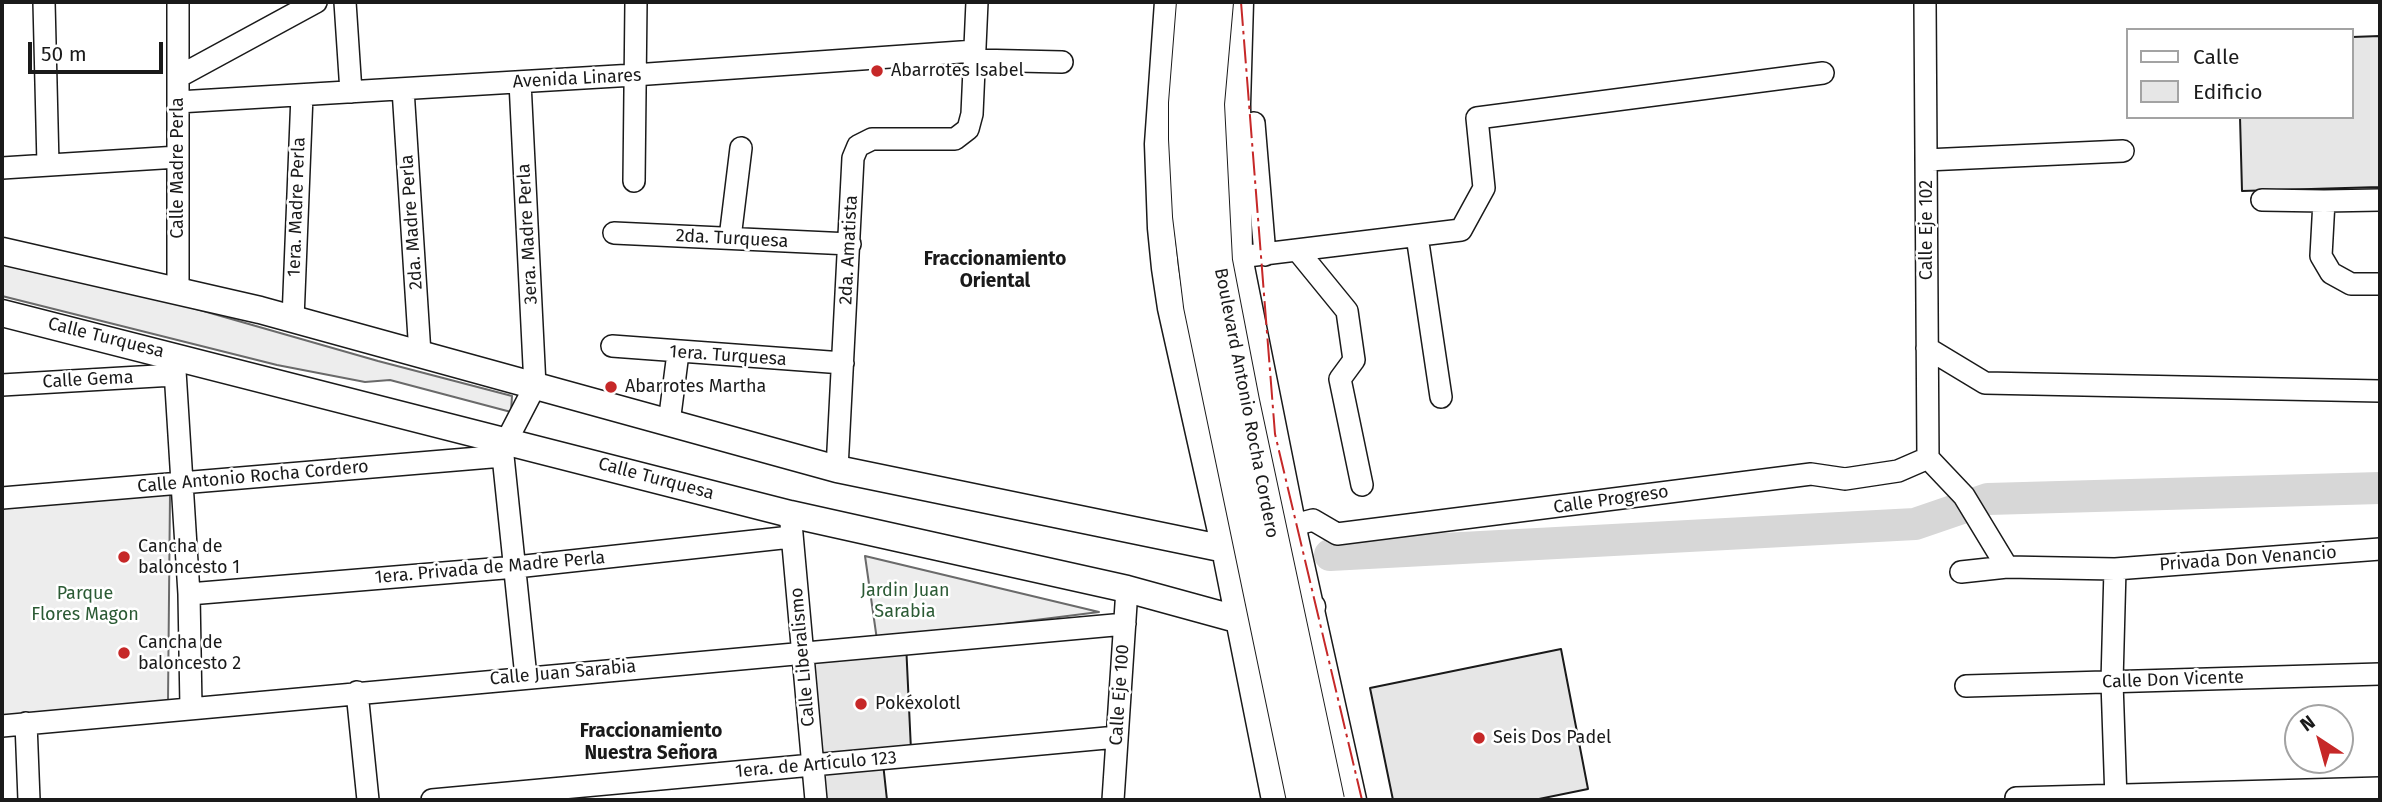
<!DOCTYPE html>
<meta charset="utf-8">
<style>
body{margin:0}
#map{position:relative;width:2382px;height:802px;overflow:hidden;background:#fff;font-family:"Fira Sans",sans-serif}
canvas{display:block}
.frame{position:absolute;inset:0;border:4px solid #1a1a1a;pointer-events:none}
.legend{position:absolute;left:2126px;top:28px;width:228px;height:91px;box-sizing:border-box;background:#fff;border:2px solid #a3a3a3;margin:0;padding:9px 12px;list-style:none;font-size:21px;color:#1a1a1a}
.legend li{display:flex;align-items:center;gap:14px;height:35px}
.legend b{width:35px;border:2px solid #a3a3a3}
.north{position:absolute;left:2284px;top:704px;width:70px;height:70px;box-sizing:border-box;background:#fff;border:2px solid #a3a3a3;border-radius:50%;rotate:324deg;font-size:19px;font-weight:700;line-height:28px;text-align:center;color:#1a1a1a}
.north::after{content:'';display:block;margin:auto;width:24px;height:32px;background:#c62828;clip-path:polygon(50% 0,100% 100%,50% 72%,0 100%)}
.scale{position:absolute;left:28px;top:42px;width:135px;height:32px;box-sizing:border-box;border:4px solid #1a1a1a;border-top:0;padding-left:9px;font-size:21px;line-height:24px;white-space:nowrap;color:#1a1a1a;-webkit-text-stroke:5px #fff;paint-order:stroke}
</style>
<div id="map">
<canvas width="2382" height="802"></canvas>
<div class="frame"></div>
<ul class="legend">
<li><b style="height:9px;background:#fff"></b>Calle</li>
<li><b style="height:19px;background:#e6e6e6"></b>Edificio</li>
</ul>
<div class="north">N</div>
<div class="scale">50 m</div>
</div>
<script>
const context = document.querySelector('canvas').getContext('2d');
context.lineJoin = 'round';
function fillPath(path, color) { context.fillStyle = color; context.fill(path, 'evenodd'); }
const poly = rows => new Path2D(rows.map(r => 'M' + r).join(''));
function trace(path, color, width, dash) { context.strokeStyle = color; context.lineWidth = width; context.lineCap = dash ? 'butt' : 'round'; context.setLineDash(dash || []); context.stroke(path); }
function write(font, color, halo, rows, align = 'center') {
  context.font = font + ' "Fira Sans",sans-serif'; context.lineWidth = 5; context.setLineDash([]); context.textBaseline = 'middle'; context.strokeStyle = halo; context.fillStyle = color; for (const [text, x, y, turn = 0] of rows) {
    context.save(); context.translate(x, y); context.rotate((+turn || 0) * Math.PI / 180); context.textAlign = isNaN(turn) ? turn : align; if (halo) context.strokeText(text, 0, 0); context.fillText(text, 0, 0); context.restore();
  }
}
const built = poly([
 [2,261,116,286,378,361,512,396,511,412,390,380,365,382,277,365,2,296,2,261],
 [170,494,168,702,2,720,2,507,170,494],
 [865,556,1099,612,877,640,865,556]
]);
fillPath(built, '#ededed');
trace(built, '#6a6a6a', 2);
trace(poly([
 [1330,555,1915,524,1988,499,2380,488]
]), '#d7d7d7', 32);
const building = poly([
 [2380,36,2380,187,2242,191,2240,117,2352,117,2352,37,2380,36],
 [906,643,911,750,818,758,808,658,906,643],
 [1561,649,1588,789,1534,800,1393,800,1370,688,1561,649],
 [883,763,887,800,821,800,818,770,883,763]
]);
fillPath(building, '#e6e6e6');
trace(building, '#1a1a1a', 2);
const minor = poly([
 [44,2,48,165],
 [178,2,178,291],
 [345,2,351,92],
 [1925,2,1928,458],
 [974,60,1062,62],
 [178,77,316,2],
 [520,82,535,386,507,440,503,456,526,677],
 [403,89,420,354],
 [178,102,634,75,975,51],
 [1254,123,1265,255],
 [1926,160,2123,151],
 [2,168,178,157],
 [634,181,636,2],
 [2262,200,2324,201],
 [2380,200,2324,201,2321,256,2331,273,2351,284,2380,284],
 [614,233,850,244],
 [1417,236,1441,397],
 [730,238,741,148],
 [1298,251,1347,311,1354,360,1340,379,1362,485],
 [1239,257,1461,230,1484,188,1477,118,1823,73],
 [293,319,302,95],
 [612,346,843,363],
 [1927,348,1985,383,2380,391],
 [174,355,189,594,191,708],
 [2,385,174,375],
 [669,423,678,353],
 [1928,458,1964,496,2007,567],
 [837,469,853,158,858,146,872,139,955,139,968,129,972,114,977,2],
 [2,498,503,456],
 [791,523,816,800],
 [1294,525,1313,520,1337,534,1811,474,1845,479,1898,471,1928,458],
 [2115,569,2112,682,2116,800],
 [1961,572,2007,567,2115,569,2380,549],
 [189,594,516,567,791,537],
 [1966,686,2380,674],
 [357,692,368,800],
 [26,723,29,800],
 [2,726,1125,624],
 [2016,798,2380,788],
 [432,800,1117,737],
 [1113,800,1127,589]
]);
const major = poly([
 [1168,2,1158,144,1161,228,1165,268,1171,308,1225,549,1275,800],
 [1240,2,1237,104,1239,257,1295,538,1353,800],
 [2,251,260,310,837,469,1225,549,1295,538],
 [2,313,790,514,1127,589,1240,620,1312,607]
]);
trace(minor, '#1a1a1a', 24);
trace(major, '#1a1a1a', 29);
trace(minor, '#fff', 21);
trace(major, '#fff', 26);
const highwayBridge = poly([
 [1192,2,1184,103,1184,139,1188,216,1199,306,1302,800],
 [1218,2,1209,104,1217,261,1244,401,1329,800]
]);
trace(highwayBridge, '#1a1a1a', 32, []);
trace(highwayBridge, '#fff', 30);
trace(poly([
 [1241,2,1275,434,1362,800]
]), '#c62828', 2, [24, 5, 3.5, 5]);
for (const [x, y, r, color] of [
 [877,71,7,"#c62828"],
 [611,387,7,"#c62828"],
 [124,557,7,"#c62828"],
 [124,653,7,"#c62828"],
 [861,704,7,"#c62828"],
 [1479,738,7,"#c62828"]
]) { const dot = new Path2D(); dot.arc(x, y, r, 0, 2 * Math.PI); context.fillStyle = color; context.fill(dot); trace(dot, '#fff', 2.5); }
write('18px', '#1a1a1a', '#fff', [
 ["Abarrotes Isabel",891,71],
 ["Abarrotes Martha",625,387],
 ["Cancha de",138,547],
 ["baloncesto 1",138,568],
 ["Cancha de",138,643],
 ["baloncesto 2",138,664],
 ["Pokéxolotl",875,704],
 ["Seis Dos Padel",1493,738]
], 'left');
write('18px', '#1a1a1a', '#fff', [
 ["Avenida Linares",577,79,-3],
 ["Calle Madre Perla",178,168,-90],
 ["1era. Madre Perla",297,207,-88],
 ["2da. Madre Perla",412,222,-94],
 ["Calle Eje 102",1927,230,-90],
 ["3era. Madre Perla",528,234,-93],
 ["2da. Turquesa",732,239,3],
 ["2da. Amatista",849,250,-87],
 ["Calle Turquesa",106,338,14],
 ["1era. Turquesa",728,356,4],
 ["Calle Gema",88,380,-3],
 ["Boulevard Antonio Rocha Cordero",1246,403,79],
 ["Calle Antonio Rocha Cordero",253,477,-5],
 ["Calle Turquesa",656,479,15],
 ["Calle Progreso",1611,500,-8],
 ["Privada Don Venancio",2248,559,-4],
 ["1era. Privada de Madre Perla",490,568,-5],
 ["Calle Liberalismo",803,657,-95],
 ["Calle Juan Sarabia",563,673,-5],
 ["Calle Don Vicente",2173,680,-2],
 ["Calle Eje 100",1120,695,-86],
 ["1era. de Artículo 123",816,765,-5]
]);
write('18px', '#2b5a34', '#fff', [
 ["Jardin Juan",905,591],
 ["Sarabia",905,612],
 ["Parque",85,594],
 ["Flores Magon",85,615]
]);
write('bold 19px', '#1a1a1a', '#fff', [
 ["Fraccionamiento",995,260],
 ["Oriental",995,282],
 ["Fraccionamiento",651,732],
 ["Nuestra Señora",651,754]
]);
</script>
